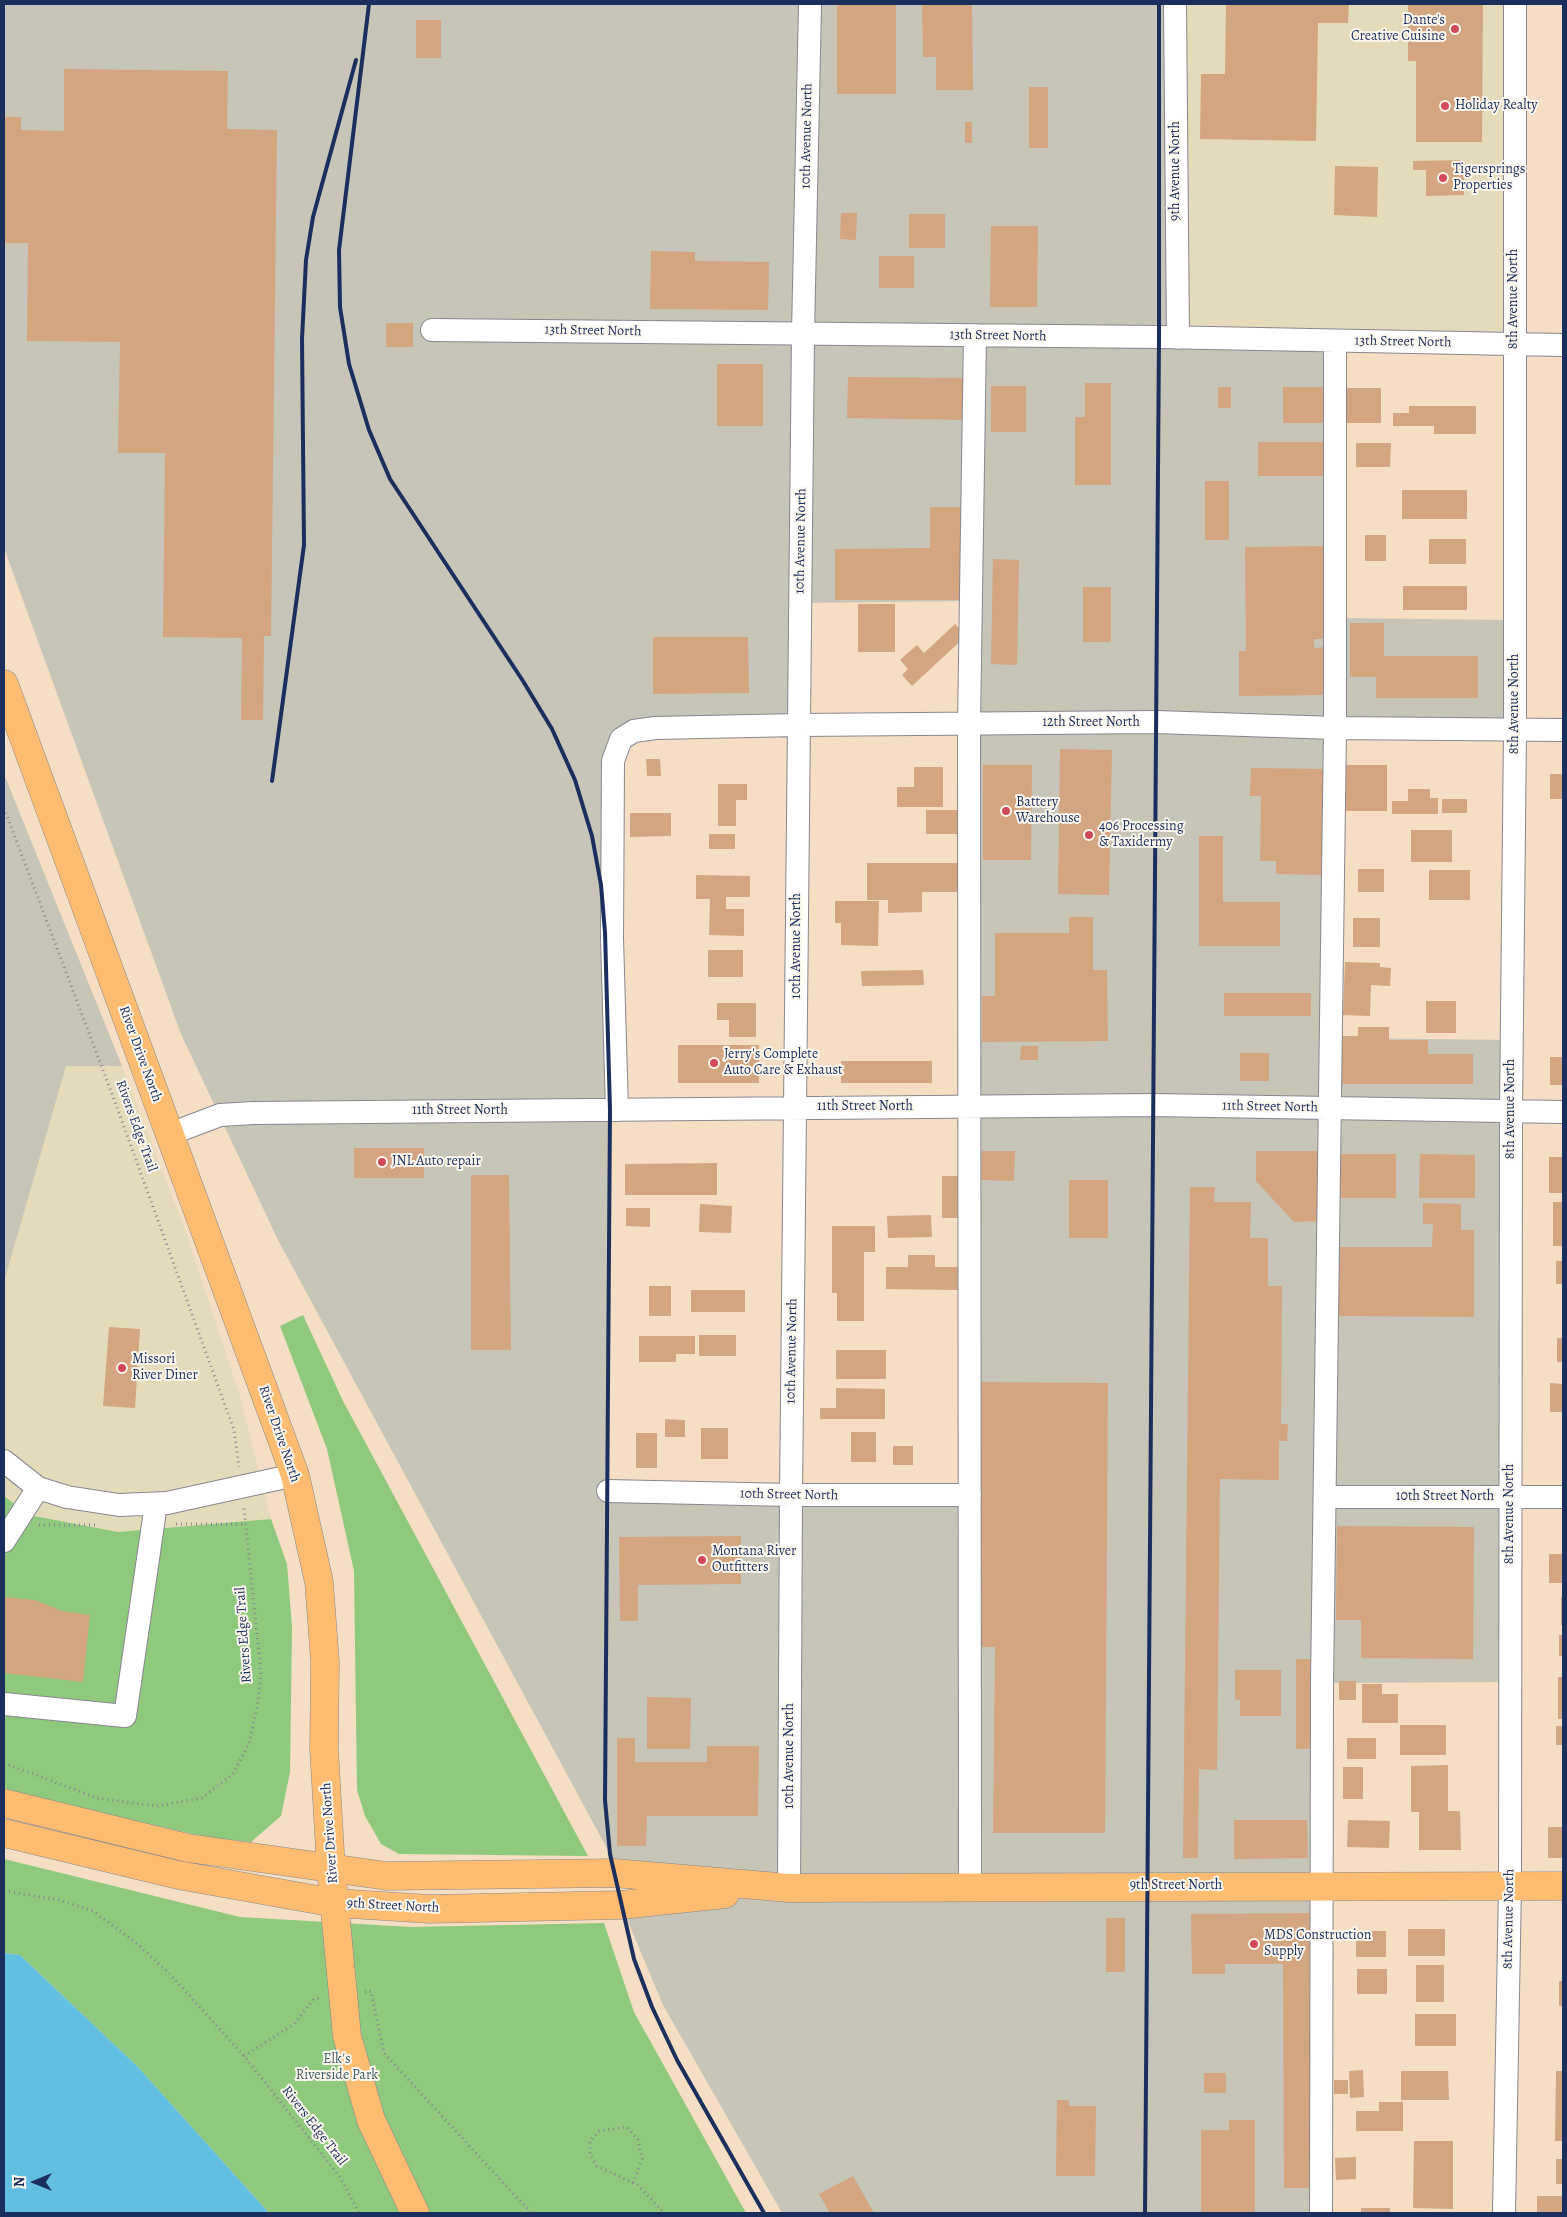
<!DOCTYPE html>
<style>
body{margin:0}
#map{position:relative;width:1567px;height:2217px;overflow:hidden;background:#f5dec3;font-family:Alegreya,serif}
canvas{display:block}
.frame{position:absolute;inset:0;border:5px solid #1b2f5e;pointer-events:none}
.north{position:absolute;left:10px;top:2157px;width:50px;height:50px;-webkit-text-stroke:4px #fbf7ec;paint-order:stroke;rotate:270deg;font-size:14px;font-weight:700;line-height:20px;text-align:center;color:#1b2f5e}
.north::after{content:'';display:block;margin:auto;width:18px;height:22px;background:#1b2f5e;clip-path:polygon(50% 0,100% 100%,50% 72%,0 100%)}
</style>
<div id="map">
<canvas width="1567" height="2217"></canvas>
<div class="frame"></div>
<div class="north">N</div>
</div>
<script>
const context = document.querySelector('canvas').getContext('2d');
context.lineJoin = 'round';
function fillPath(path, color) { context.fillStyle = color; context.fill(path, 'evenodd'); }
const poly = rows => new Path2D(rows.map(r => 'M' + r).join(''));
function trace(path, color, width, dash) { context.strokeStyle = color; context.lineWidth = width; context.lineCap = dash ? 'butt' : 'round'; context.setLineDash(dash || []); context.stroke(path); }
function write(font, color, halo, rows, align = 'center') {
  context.font = font + ' Alegreya,serif'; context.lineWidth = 4; context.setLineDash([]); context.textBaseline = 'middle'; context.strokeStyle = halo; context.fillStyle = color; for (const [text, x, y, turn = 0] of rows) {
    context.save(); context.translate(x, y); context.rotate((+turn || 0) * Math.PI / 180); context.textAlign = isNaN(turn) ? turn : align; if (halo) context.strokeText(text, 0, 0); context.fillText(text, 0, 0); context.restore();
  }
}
fillPath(poly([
 [1175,4,1515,4,1514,345,1178,338],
 [66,1066,122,1066,186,1232,240,1396,271,1519,118,1532,29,1515,4,1496,4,1282]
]), '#e4dbba');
fillPath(poly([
 [4,4,1175,4,1178,337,1335,341,1334,618,1514,620,1515,730,1335,728,1331,1038,1512,1040,1510,1682,1323,1683,1321,2213,782,2213,663,2005,621,1905,785,1888,614,1873,610,1854,278,1240,181,1034,4,548],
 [970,601,969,1495,608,1491,610,1110,621,739,799,725,800,603],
 [4,774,122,1066,66,1066,4,1282]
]), '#c6c5b8');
fillPath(poly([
 [303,1315,343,1401,588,1856,399,1854,381,1844,365,1816,357,1790,354,1571,327,1449,280,1326],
 [4,1496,29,1515,118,1532,271,1519,287,1564,292,1627,290,1772,281,1816,251,1842,206,1837,4,1791],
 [4,1859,240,1917,411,1927,604,1923,634,2012,746,2213,269,2213,138,2067,20,1955,4,1953]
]), '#8ec97d');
fillPath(poly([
 [4,1953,20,1955,138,2067,269,2213,4,2213]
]), '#63bfe1');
fillPath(poly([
 [837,4,896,4,896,94,837,94],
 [922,4,972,4,973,90,936,90,936,57,923,57],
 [1226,4,1349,4,1348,23,1318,23,1316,141,1200,139,1201,74,1225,74],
 [1408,4,1483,4,1482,142,1416,142,1416,61,1408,61],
 [416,20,441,20,441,58,416,58],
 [64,69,228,71,227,129,277,130,271,636,264,636,263,720,241,720,242,638,163,637,165,453,118,453,120,342,27,341,28,243,4,243,4,117,21,117,21,130,64,131],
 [1029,87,1048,87,1048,148,1029,148],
 [965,122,972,122,972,143,965,143],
 [1464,160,1464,195,1426,196,1426,170,1413,170,1413,161],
 [1335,166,1378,167,1377,217,1334,215],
 [841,213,857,213,856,240,840,239],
 [909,214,945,214,945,248,909,248],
 [991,226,1038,226,1037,307,990,307],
 [651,251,695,252,695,261,769,262,768,310,650,309],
 [879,256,914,256,914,288,879,288],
 [386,323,413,323,413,347,386,347],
 [717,364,763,364,763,426,717,426],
 [848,377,972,378,971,420,847,418],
 [1085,383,1111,383,1111,485,1075,485,1075,417,1085,417],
 [991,386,1026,386,1026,432,991,432],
 [1218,387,1231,387,1231,408,1218,408],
 [1283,387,1326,387,1326,423,1283,423],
 [1344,388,1381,388,1381,423,1344,423],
 [1409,406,1476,406,1476,434,1434,434,1434,426,1393,426,1393,413,1409,413],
 [1258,442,1328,442,1328,476,1258,476],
 [1356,443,1391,443,1390,467,1356,467],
 [1205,481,1229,481,1229,540,1205,540],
 [1402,490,1467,490,1467,519,1402,519],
 [930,507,964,507,964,600,835,600,835,549,930,548],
 [1365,535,1386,535,1386,561,1365,561],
 [1429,539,1466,539,1466,564,1429,564],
 [1327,546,1328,639,1314,639,1314,648,1325,647,1326,695,1239,696,1239,651,1246,651,1245,547],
 [993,559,1019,560,1017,665,991,664],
 [1403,586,1467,586,1467,610,1403,610],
 [1083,587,1111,587,1111,642,1083,642],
 [858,604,895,604,895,652,858,652],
 [1350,623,1384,623,1384,656,1478,656,1478,698,1376,698,1376,677,1350,677],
 [955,624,966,636,912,686,902,675,908,669,900,660,917,645,924,653],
 [653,637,748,637,749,693,653,694],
 [1060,749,1112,750,1109,895,1058,894],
 [646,759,660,759,661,776,647,776],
 [983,765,1032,765,1031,860,983,860],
 [1342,765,1387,765,1387,811,1342,811],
 [914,767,943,767,943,807,897,807,897,787,914,787],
 [1251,768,1326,769,1324,875,1276,874,1276,861,1260,861,1261,796,1250,796],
 [1550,774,1563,774,1563,799,1550,799],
 [718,784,747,784,747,800,736,800,736,826,718,826],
 [1408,789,1430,789,1430,798,1438,798,1438,814,1392,814,1392,801,1408,801],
 [1442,799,1467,799,1467,813,1442,813],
 [926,810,964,810,964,834,926,834],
 [630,813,671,813,671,836,630,837],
 [1411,830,1452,830,1452,862,1411,862],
 [709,834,735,834,735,849,709,849],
 [1199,836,1223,836,1223,902,1280,902,1280,946,1199,946],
 [867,863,958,863,958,892,922,892,922,912,888,913,888,900,867,900],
 [1358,869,1384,869,1384,892,1358,892],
 [1429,870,1470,870,1470,900,1429,900],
 [696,875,750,876,750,897,726,897,726,909,744,909,744,936,709,935,710,899,696,899],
 [835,901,879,901,878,946,841,945,841,923,835,923],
 [1069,917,1093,917,1093,970,1107,970,1108,1041,982,1042,982,996,995,996,995,933,1069,933],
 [1353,918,1380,918,1380,947,1353,947],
 [708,950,743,950,743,977,708,977],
 [1345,962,1380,963,1380,967,1391,968,1390,986,1371,985,1370,1016,1343,1015],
 [923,970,924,985,862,986,861,971],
 [1224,993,1311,993,1311,1016,1224,1016],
 [1426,1001,1456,1001,1456,1033,1426,1033],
 [717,1003,756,1003,756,1037,729,1037,729,1020,717,1020],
 [1358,1027,1389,1027,1389,1040,1428,1040,1428,1054,1473,1054,1473,1084,1341,1084,1341,1036,1358,1036],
 [678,1045,759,1045,759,1083,678,1083],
 [1021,1046,1038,1046,1038,1060,1020,1060],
 [1240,1053,1269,1053,1269,1081,1240,1081],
 [1550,1057,1563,1057,1563,1085,1550,1085],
 [841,1061,932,1061,932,1083,841,1083],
 [354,1148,424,1148,424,1178,354,1178],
 [982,1151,1015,1151,1014,1181,981,1180],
 [1256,1151,1320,1151,1321,1221,1294,1222,1256,1181],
 [1340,1154,1396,1154,1396,1198,1340,1198],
 [1420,1154,1475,1155,1475,1198,1419,1198],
 [1549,1157,1563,1157,1563,1193,1549,1193],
 [717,1163,717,1195,625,1195,625,1164],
 [471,1175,509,1175,511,1350,471,1350],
 [942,1176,961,1176,961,1218,942,1218],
 [1069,1180,1108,1180,1108,1238,1069,1238],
 [1190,1187,1215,1187,1214,1202,1251,1202,1250,1238,1268,1238,1268,1286,1282,1286,1281,1424,1288,1424,1287,1441,1279,1441,1279,1480,1220,1479,1217,1770,1199,1769,1198,1858,1183,1858],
 [1553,1202,1563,1202,1563,1246,1553,1246],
 [1423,1203,1461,1204,1461,1230,1474,1230,1474,1317,1339,1316,1339,1247,1432,1247,1433,1224,1423,1224],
 [700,1204,732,1206,731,1233,699,1232],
 [626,1208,650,1208,650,1227,626,1226],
 [931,1215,932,1237,888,1238,887,1216],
 [832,1226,875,1226,875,1252,864,1252,864,1321,837,1321,837,1293,832,1293],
 [908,1255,935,1255,935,1267,958,1267,958,1290,886,1289,886,1267,908,1267],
 [1556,1261,1563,1261,1563,1284,1556,1284],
 [649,1286,671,1286,671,1316,649,1316],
 [691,1290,745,1290,745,1312,691,1312],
 [109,1327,140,1329,135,1408,103,1406],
 [699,1335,736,1335,736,1356,699,1356],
 [639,1336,695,1336,695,1354,676,1354,676,1362,639,1362],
 [1557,1338,1563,1338,1563,1362,1557,1362],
 [836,1350,886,1350,886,1379,836,1379],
 [979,1382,1108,1383,1105,1833,993,1833,995,1647,977,1647],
 [1550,1383,1563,1384,1563,1412,1550,1412],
 [836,1388,885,1389,885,1419,820,1419,820,1408,836,1408],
 [665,1419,685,1420,685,1437,665,1437],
 [701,1428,728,1428,728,1459,701,1459],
 [851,1432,876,1432,876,1462,851,1462],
 [636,1433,657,1433,657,1468,636,1468],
 [893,1446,913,1446,913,1465,893,1465],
 [1337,1526,1474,1527,1473,1659,1361,1658,1361,1620,1336,1620],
 [741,1536,741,1584,638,1585,638,1621,620,1621,619,1537],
 [1549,1554,1563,1554,1563,1583,1549,1583],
 [5,1597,35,1600,62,1611,90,1615,83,1682,4,1673],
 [1561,1597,1563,1597,1563,1625,1561,1625],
 [1559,1635,1563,1635,1563,1656,1559,1656],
 [1296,1659,1318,1659,1318,1749,1296,1749],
 [1235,1670,1281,1670,1281,1716,1240,1716,1240,1700,1235,1700],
 [1558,1677,1563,1677,1563,1719,1558,1719],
 [1339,1681,1356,1681,1356,1700,1339,1700],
 [1362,1684,1382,1684,1382,1694,1398,1694,1398,1723,1362,1723],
 [647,1697,691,1698,690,1749,647,1749],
 [1400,1725,1446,1725,1446,1755,1400,1755],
 [1556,1726,1563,1726,1563,1745,1556,1745],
 [617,1738,635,1738,635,1762,707,1762,707,1746,759,1746,758,1816,647,1816,646,1846,617,1846],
 [1347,1738,1376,1738,1376,1759,1347,1759],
 [1448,1765,1448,1811,1460,1811,1461,1850,1419,1850,1419,1812,1411,1812,1411,1766],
 [1343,1767,1363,1767,1363,1799,1343,1799],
 [1234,1820,1307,1820,1308,1858,1234,1859],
 [1348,1820,1390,1821,1389,1848,1347,1847],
 [1548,1827,1563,1827,1563,1858,1548,1858],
 [1315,1913,1316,2188,1284,2188,1283,1964,1225,1964,1225,1974,1192,1974,1191,1914],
 [1106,1918,1125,1918,1125,1972,1106,1972],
 [1408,1929,1445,1929,1445,1956,1408,1956],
 [1356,1931,1386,1931,1386,1957,1356,1957],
 [1416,1965,1444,1965,1444,2002,1416,2002],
 [1357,1969,1387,1969,1387,1994,1357,1994],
 [1559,1981,1563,1981,1563,2006,1559,2006],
 [1415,2014,1456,2014,1456,2046,1415,2046],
 [1363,2070,1364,2097,1350,2098,1349,2071],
 [1401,2071,1448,2071,1449,2100,1401,2100],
 [1556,2071,1563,2071,1563,2141,1555,2141],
 [1204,2073,1226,2073,1226,2093,1204,2093],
 [1334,2080,1348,2080,1348,2094,1334,2094],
 [1057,2100,1069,2100,1069,2106,1096,2106,1095,2176,1056,2176],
 [1379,2102,1403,2102,1403,2131,1356,2131,1356,2111,1379,2111],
 [1229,2120,1255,2120,1255,2213,1201,2213,1201,2130,1229,2130],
 [1414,2141,1453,2141,1453,2209,1413,2208],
 [1356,2157,1356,2179,1336,2180,1335,2158],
 [1556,2159,1563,2159,1563,2184,1556,2184],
 [853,2176,874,2213,830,2213,819,2194],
 [1537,2196,1563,2196,1563,2213,1537,2213],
 [1361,2208,1390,2208,1390,2213,1361,2213]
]), '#d3a580');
const minor = poly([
 [1175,4,1178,338],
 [432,330,1159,337,1563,345],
 [617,1110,612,938,613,761,621,739,634,731,655,728,799,725,1156,722,1335,728,1563,730],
 [170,1134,220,1115,253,1113,1153,1105,1563,1112],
 [4,1461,38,1488,67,1497,119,1505,167,1503,295,1475],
 [608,1491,791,1495,970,1495],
 [1326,1497,1563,1497],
 [4,1541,38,1488],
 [4,1704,125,1716,156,1504],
 [970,1887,969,724,975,335],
 [789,1888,791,1495,803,334,810,4],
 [1321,2213,1322,1683,1335,728,1335,341],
 [1504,2213,1510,1885,1511,1112,1515,730,1515,4]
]);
const major = poly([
 [4,684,295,1475,319,1582,325,1662,324,1748,331,1869,347,2036,371,2120,415,2213],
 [4,1803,188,1848,387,1876,614,1873,789,1888,1563,1886],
 [4,1833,178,1875,335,1903,430,1909,621,1905,725,1894]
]);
trace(minor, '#888690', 24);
trace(major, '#888690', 29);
trace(poly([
 [4,808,115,1102,234,1430,239,1467],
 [176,1524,246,1524],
 [39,1525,97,1525],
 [4,1763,97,1798,157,1806,202,1798,233,1774,249,1743,257,1708,261,1673,244,1508],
 [4,1891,59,1900,93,1911,136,1943,170,1974,244,2056,340,2177,359,2213],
 [365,1992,371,1991,384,2053,531,2213],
 [244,2056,294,2024,314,1999,322,1998],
 [633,2183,642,2159,638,2140,627,2127,599,2131,590,2141,590,2154,597,2166,638,2185,664,2213]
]), '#888690', 3, [1, 4]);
trace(minor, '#fff', 22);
trace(major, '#febc70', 28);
trace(poly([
 [369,4,339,250,340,307,349,364,369,430,390,479,523,681,552,729,575,780,592,836,601,885,605,932,610,1110,605,1800,610,1854,634,1959,652,2007,677,2060,764,2213],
 [272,781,304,545,302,339,306,260,313,217,356,60],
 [1145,2213,1159,337,1159,4]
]), '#1b2f5e', 4);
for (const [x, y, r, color] of [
 [1455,29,5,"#d1495b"],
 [1445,106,5,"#d1495b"],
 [1443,178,5,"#d1495b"],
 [1006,811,5,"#d1495b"],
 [1089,835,5,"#d1495b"],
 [714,1063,5,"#d1495b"],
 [382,1162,5,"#d1495b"],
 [122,1368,5,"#d1495b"],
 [702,1560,5,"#d1495b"],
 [1254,1944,5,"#d1495b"]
]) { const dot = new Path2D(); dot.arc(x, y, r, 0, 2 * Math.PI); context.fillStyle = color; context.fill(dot); trace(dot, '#fbf7ec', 2); }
write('14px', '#1b2f5e', '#fbf7ec', [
 ["Dante's",1445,21,"right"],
 ["Creative Cuisine",1445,37,"right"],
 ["Holiday Realty",1455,106],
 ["Tigersprings",1453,170],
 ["Properties",1453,186],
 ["Battery",1016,803],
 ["Warehouse",1016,819],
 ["406 Processing",1099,827],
 ["& Taxidermy",1099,843],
 ["Jerry's Complete",724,1055],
 ["Auto Care & Exhaust",724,1071],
 ["JNL Auto repair",392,1162],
 ["Missori",132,1360],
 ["River Diner",132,1376],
 ["Montana River",712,1552],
 ["Outfitters",712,1568],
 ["MDS Construction",1264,1936],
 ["Supply",1264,1952]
], 'left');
write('14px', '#1b2f5e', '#fbf7ec', [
 ["10th Avenue North",807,136,-89],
 ["9th Avenue North",1176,171,-90],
 ["8th Avenue North",1514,299,-90],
 ["13th Street North",593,331,1],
 ["13th Street North",998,336,1],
 ["13th Street North",1403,342,1],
 ["10th Avenue North",801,541,-89],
 ["8th Avenue North",1515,704,-90],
 ["12th Street North",1091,723],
 ["10th Avenue North",797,946,-90],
 ["River Drive North",140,1054,70],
 ["11th Street North",865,1107],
 ["11th Street North",1270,1107,1],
 ["8th Avenue North",1511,1109,-90],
 ["11th Street North",460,1111],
 ["Rivers Edge Trail",136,1126,70],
 ["10th Avenue North",792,1351,-89],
 ["River Drive North",279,1434,71],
 ["10th Street North",789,1495,1],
 ["10th Street North",1445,1497],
 ["8th Avenue North",1510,1514,-90],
 ["Rivers Edge Trail",244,1635,-94],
 ["10th Avenue North",790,1756,-90],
 ["River Drive North",330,1833,-94],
 ["9th Street North",1176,1886],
 ["9th Street North",393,1906,3],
 ["8th Avenue North",1509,1919,-89],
 ["Rivers Edge Trail",314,2126,52]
]);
write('14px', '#3e5d67', '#fbf7ec', [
 ["Elk's",337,2060],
 ["Riverside Park",337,2076]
]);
</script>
